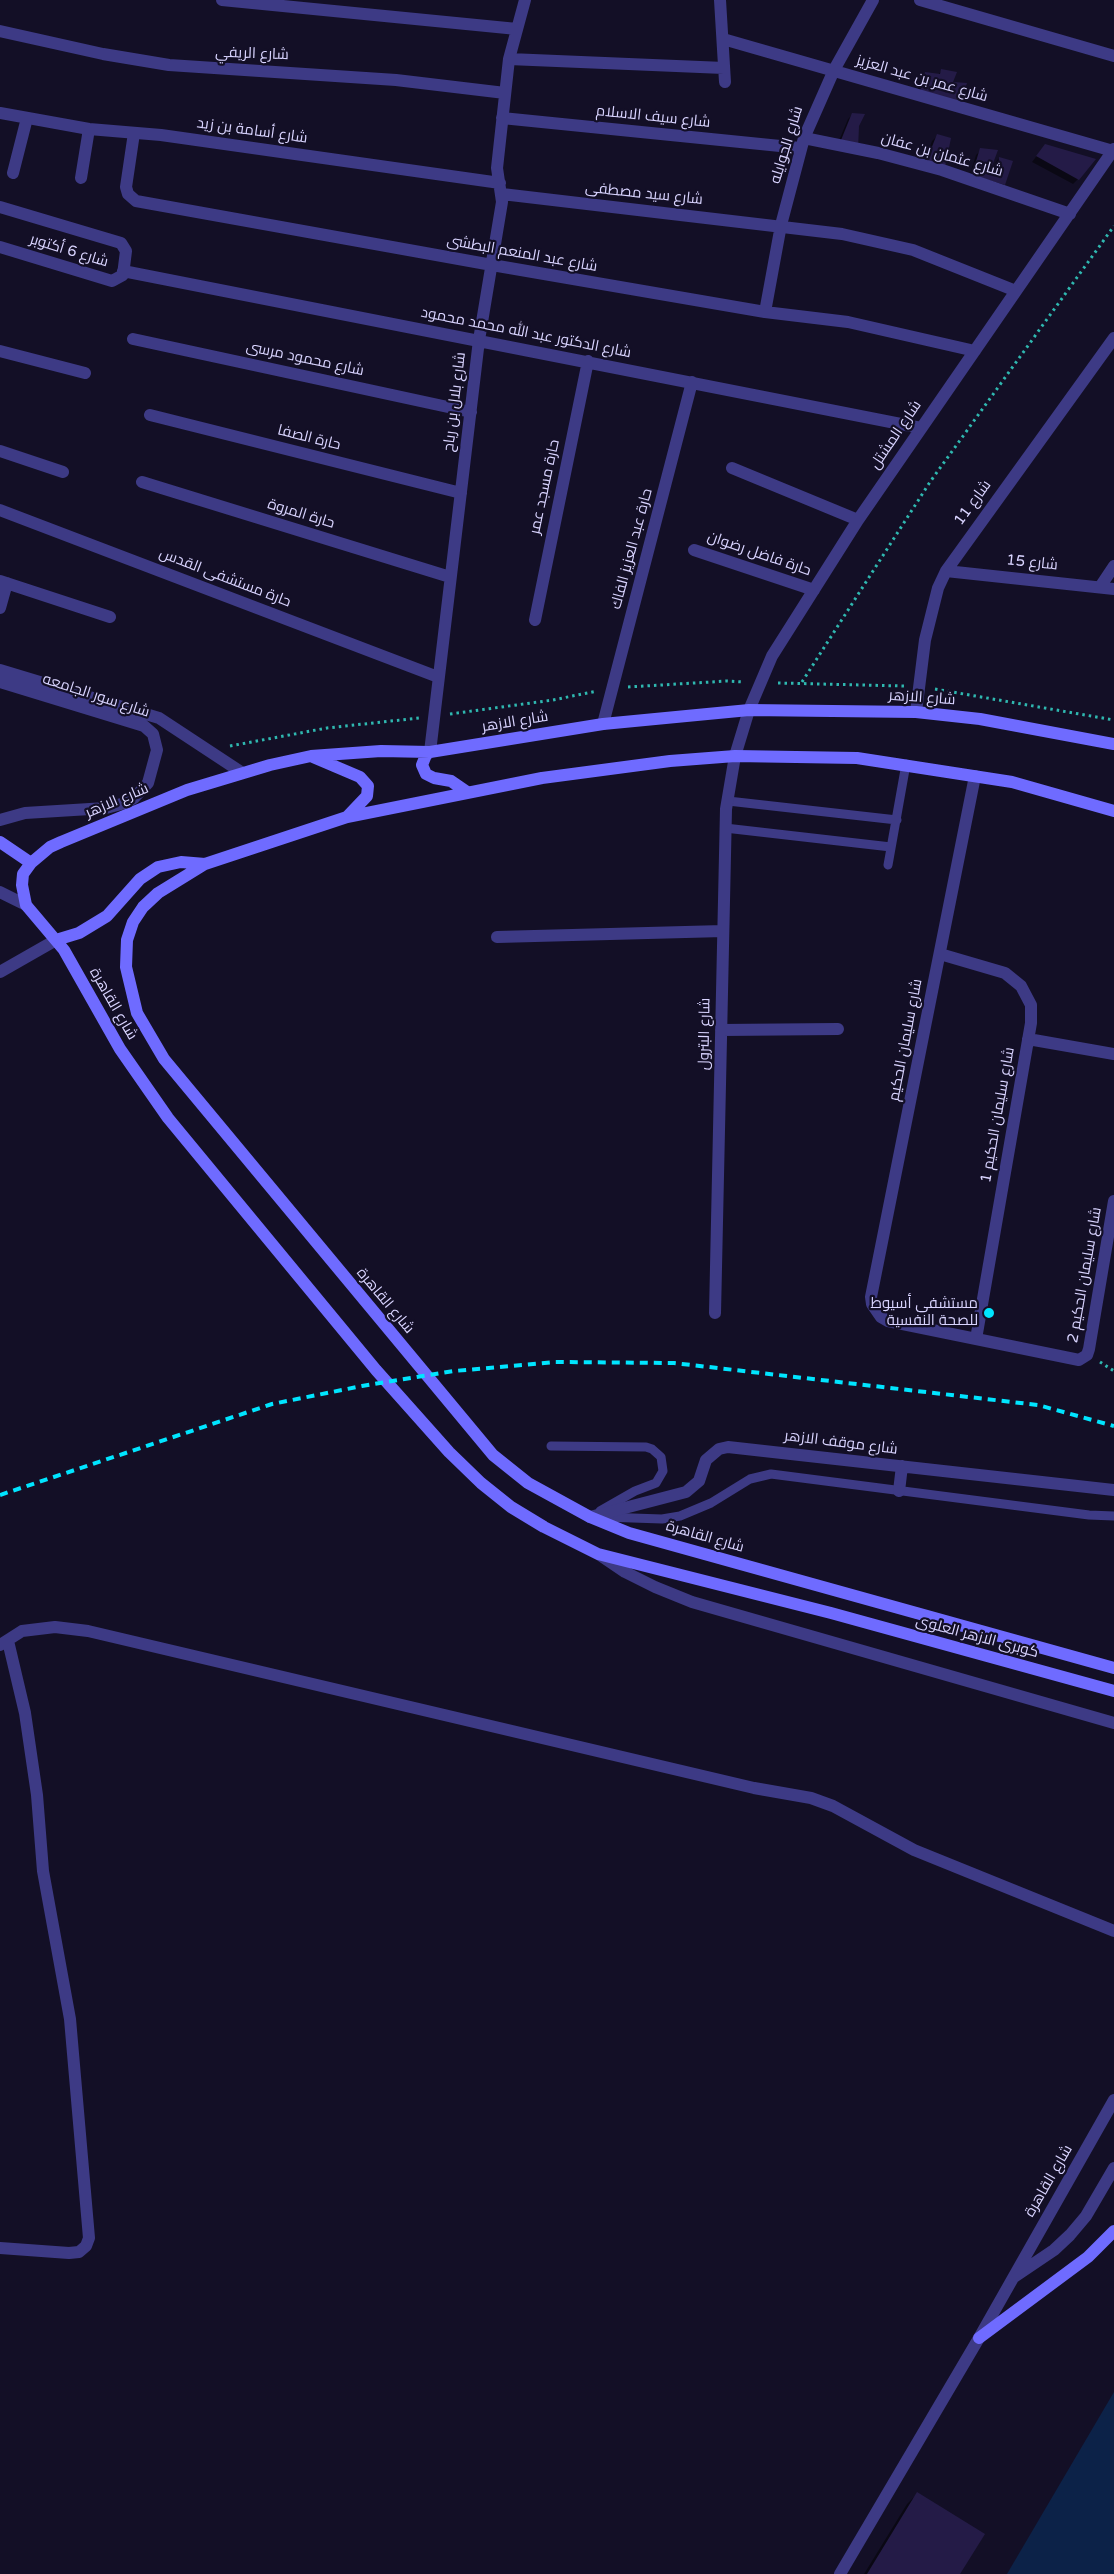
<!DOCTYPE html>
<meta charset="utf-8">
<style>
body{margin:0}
canvas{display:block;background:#130f26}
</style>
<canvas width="1114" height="2574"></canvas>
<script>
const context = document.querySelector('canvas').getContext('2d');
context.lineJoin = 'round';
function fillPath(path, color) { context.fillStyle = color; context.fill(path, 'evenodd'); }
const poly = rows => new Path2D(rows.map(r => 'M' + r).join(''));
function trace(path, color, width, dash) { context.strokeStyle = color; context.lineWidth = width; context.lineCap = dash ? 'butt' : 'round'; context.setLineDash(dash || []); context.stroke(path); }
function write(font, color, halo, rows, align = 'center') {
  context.font = font + ' "Varela Round",Cairo,sans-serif'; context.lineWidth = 4.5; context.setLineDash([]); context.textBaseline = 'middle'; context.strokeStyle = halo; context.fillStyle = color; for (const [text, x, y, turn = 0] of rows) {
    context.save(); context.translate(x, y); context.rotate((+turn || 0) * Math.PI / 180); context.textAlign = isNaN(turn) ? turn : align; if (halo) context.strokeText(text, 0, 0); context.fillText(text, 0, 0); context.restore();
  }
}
fillPath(poly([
 [1114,2392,1114,2574,1007,2574]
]), '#0c2248');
fillPath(poly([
 [942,70,955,73,915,100,921,78,926,73,938,75],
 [853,114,863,115,835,150,848,119],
 [937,136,939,171,922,167,932,141],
 [981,150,994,169,995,163,999,158,1004,185,999,189,968,180,976,155],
 [1041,150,1078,179,1073,184,1032,162],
 [917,2494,959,2574,864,2574,907,2504]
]), '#0007');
fillPath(poly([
 [941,69,957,72,953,82,967,83,960,103,919,95,925,72,940,74],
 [852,113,865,114,859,126,858,149,839,145],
 [937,134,951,138,945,167,926,162],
 [1045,144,1096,159,1079,180,1036,156],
 [980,148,998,150,992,166,998,170,999,157,1013,161,1005,185,972,175],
 [917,2492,985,2534,960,2574,867,2574]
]), '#241b47');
trace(poly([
 [802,682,930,482,1114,226],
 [778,683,904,686],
 [628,687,727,681,744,682],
 [935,689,1114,720],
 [450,714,553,700,597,691],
 [230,746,327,728,419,718],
 [1100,1362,1114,1371]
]), '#2fb8b0', 3, [2.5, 4]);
trace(poly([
 [728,801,897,820],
 [725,828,891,847],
 [888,865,906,764],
 [551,1446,646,1447,652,1449,661,1457,663,1471,656,1483,635,1491,600,1511],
 [603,1517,662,1519,680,1516,711,1503,750,1479,771,1474,1089,1515,1114,1516]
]), '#3d3a85', 9);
trace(poly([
 [222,0,517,29],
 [720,0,725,82],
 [920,0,1114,56],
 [0,31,103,54,169,65,396,80,505,93],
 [723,39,1113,151],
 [509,59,724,68],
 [0,113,89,129,161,135,500,183],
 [502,118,800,148],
 [134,133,126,187,128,194,136,201,492,265,765,312,848,322,975,351],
 [804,138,878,153,942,170,1070,214],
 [13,173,27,118],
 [81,178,89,129],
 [502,194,842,234,913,250,1016,291],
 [0,207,121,243,126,251,123,275,112,281,0,247],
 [123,271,921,428],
 [765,312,781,225,804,138,834,70,873,0],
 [133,339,471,412],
 [0,351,85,373],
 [150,415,461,493],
 [0,451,63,472],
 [732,468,858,520],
 [142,482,450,577],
 [0,510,438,677],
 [694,550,814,590],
 [946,571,1114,589],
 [0,581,110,617],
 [1100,587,1114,566],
 [0,608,7,583],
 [535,620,588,361],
 [916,712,925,640,938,588,946,571,1114,338],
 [603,724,692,382],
 [430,752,479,340,502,202,497,168,509,59,525,0],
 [975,776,871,1297,872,1304,881,1317,888,1321,1079,1360,1087,1355,1089,1349,1114,1201],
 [497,937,723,931],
 [940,954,1005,973,1021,986,1031,1005,1031,1023,976,1339],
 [0,972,56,940],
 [721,1030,838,1029],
 [1028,1039,1114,1054],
 [715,1313,726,809,735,756,749,710,772,656,858,520,1114,149],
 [0,1645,22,1631,55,1627,88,1631,754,1788,811,1798,833,1806,914,1850,1114,1931],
 [0,2248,69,2253,79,2252,86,2246,89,2238,70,2019,43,1871,37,1795,25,1713,8,1641]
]), '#3d3a85', 12);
trace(poly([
 [0,670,159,718,241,772],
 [0,682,144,726,153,734,157,750,148,783,134,798,125,803,106,808,25,813,0,820],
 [0,892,26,905],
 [899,1491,902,1466],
 [590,1517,686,1492,699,1481,706,1460,719,1449,728,1447,1114,1490],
 [600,1555,625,1572,655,1587,692,1602,1114,1723],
 [1014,2277,1054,2250,1070,2235,1086,2216,1114,2168],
 [840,2574,979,2338,1114,2100]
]), '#3d3a85', 12);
trace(poly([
 [1114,744,980,719,916,712,749,710,603,724,430,752,381,751,311,756,270,765,187,790,61,842,50,847,31,863,23,874,22,885,26,905,64,950,120,1049,168,1118,376,1370,449,1452,481,1483,511,1507,544,1527,598,1554,831,1613,1114,1691],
 [430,752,426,755,422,765,426,774,434,778,451,781,467,792],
 [313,757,360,777,368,786,367,796,347,817],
 [1114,811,1012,782,857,758,735,756,670,761,542,778,347,817,205,864,158,893,143,907,133,922,127,940,126,967,137,1013,164,1059,493,1455,528,1483,590,1517,629,1533,1114,1668],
 [0,842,31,863],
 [56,940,79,933,107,916,140,879,158,867,181,862,205,864],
 [979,2338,1088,2257,1114,2231]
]), '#6f6bff', 12);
trace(poly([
 [0,1495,272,1404,362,1386,454,1371,555,1362,674,1363,1038,1405,1114,1426]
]), '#00e5ff', 4, [8, 6]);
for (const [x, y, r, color] of [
 [989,1313,6,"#00e5ff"]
]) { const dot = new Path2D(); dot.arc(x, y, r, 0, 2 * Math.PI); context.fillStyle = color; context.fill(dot); trace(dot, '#130f26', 2); }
write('15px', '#d9d4ff', '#130f26', [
 ["شارع الريفي",252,54,2],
 ["شارع عمر بن عبد العزيز",922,79,16],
 ["شارع سيف الاسلام",653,117,6],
 ["شارع أسامة بن زيد",252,131,8],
 ["شارع الجوايله",787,145,-73],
 ["شارع عثمان بن عفان",942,155,16],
 ["شارع سيد مصطفى",644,194,6],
 ["شارع 6 أكتوبر",69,251,17],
 ["شارع عبد المنعم البطشى",522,254,10],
 ["شارع الدكتور عبد الله محمد محمود",526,333,11],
 ["شارع محمود مرسى",305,359,12],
 ["شارع بلال بن رباح",455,402,-83],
 ["شارع المشتل",896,435,-56],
 ["حارة الصفا",309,438,14],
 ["حارة مسجد عمر",545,487,-78],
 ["شارع 11",973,503,-54],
 ["حارة المروة",301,514,17],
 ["حارة عبد العزيز الفاك",632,549,-75],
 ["حارة فاضل رضوان",759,554,19],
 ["شارع 15",1032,563,6],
 ["حارة مستشفى القدس",225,578,21],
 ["شارع سور الجامعه",96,696,18],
 ["شارع الازهر",922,698,4],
 ["شارع الازهر",515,722,-9],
 ["شارع الازهر",117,801,-23],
 ["شارع القاهرة",113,1004,60],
 ["شارع البترول",705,1034,-89],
 ["شارع سليمان الحكيم",906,1040,-79],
 ["شارع سليمان الحكيم 1",998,1115,-80],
 ["شارع سليمان الحكيم 2",1085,1275,-80],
 ["شارع القاهرة",385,1301,50],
 ["شارع موقف الازهر",841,1443,7],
 ["شارع القاهرة",705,1537,16],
 ["كوبرى الازهر العلوى",977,1637,15],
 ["شارع القاهرة",1049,2181,-60]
]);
write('15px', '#d9d4ff', '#130f26', [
 ["مستشفى أسيوط",978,1304],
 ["للصحة النفسية",978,1321]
], 'right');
</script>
